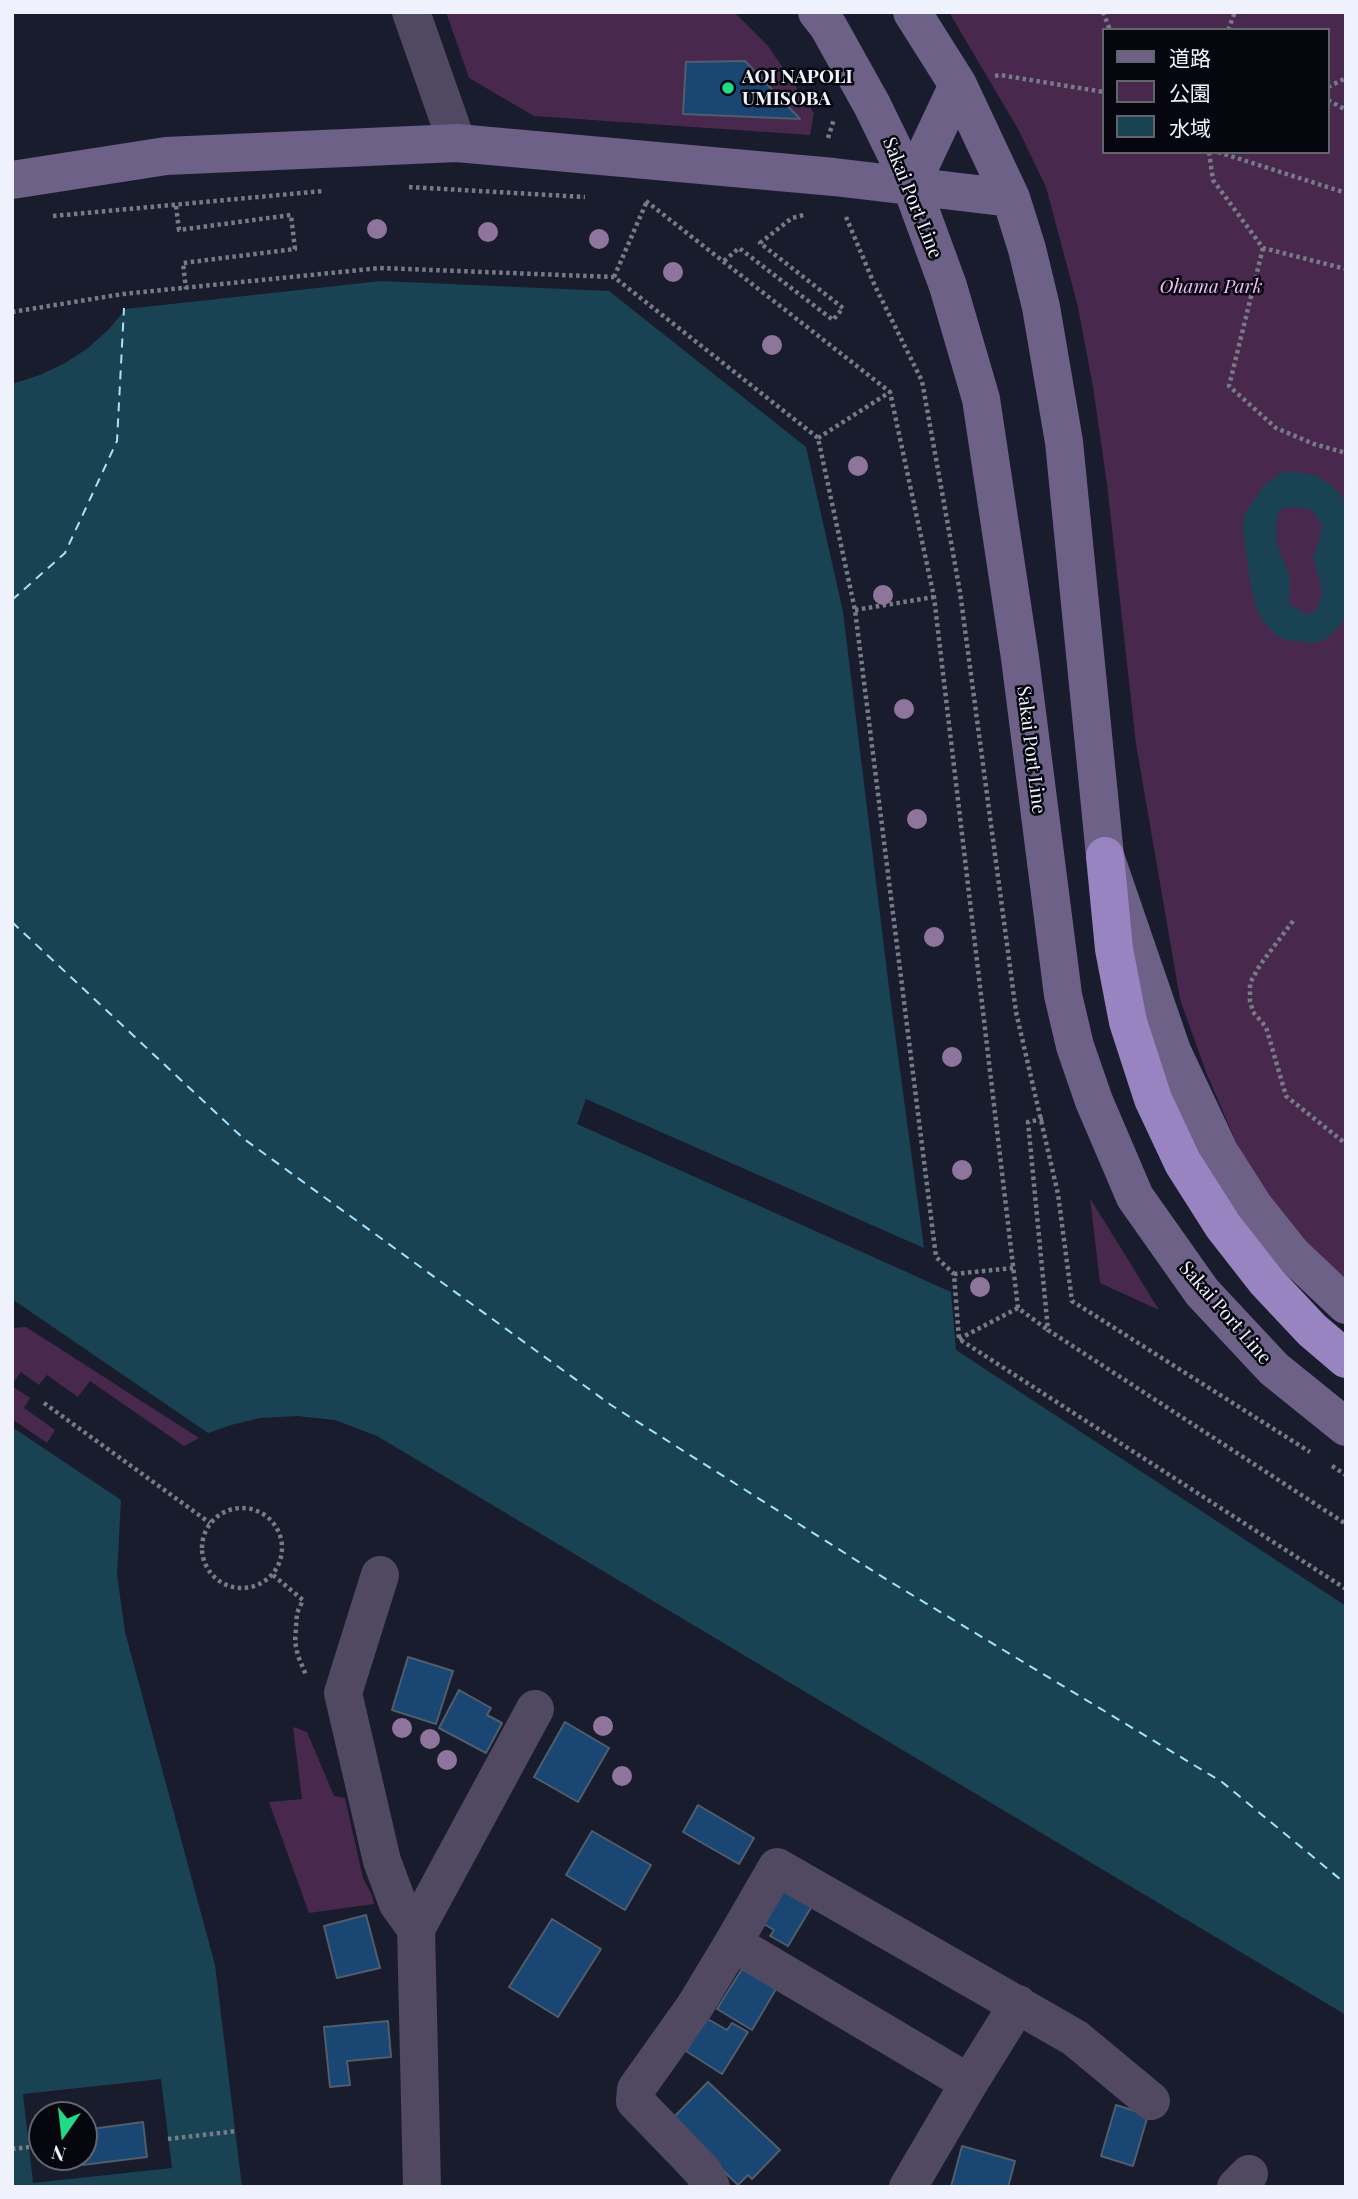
<!DOCTYPE html>
<meta charset="utf-8">
<style>
body{margin:0}
#map{position:relative;width:1358px;height:2199px;overflow:hidden;background:#191c2c;font-family:"Playfair Display","Noto Sans JP",serif}
canvas{display:block}
.frame{position:absolute;inset:0;border:14px solid #eff2fd;pointer-events:none}
.legend{position:absolute;left:1102px;top:28px;width:228px;height:126px;box-sizing:border-box;background:#06070e;border:2px solid #63656e;margin:0;padding:9px 12px;list-style:none;font-size:21px;color:#eff2fd}
.legend li{display:flex;align-items:center;gap:14px;height:35px}
.legend b{width:35px;border:2px solid #63656e}
.north{position:absolute;left:28px;top:2101px;width:70px;height:70px;box-sizing:border-box;background:#06070e;border:2px solid #63656e;border-radius:50%;rotate:194deg;font-size:19px;font-weight:700;line-height:28px;text-align:center;color:#eff2fd}
.north::after{content:'';display:block;margin:auto;width:24px;height:32px;background:#23d886;clip-path:polygon(50% 0,100% 100%,50% 72%,0 100%)}
</style>
<div id="map">
<canvas width="1358" height="2199"></canvas>
<div class="frame"></div>
<ul class="legend">
<li><b style="height:9px;background:#6d6188"></b>道路</li>
<li><b style="height:19px;background:#49284e"></b>公園</li>
<li><b style="height:19px;background:#194353"></b>水域</li>
</ul>
<div class="north">N</div>
</div>
<script>
const context = document.querySelector('canvas').getContext('2d');
context.lineJoin = 'round';
function fillPath(path, color) { context.fillStyle = color; context.fill(path, 'evenodd'); }
const poly = rows => new Path2D(rows.map(r => 'M' + r).join(''));
function trace(path, color, width, dash) { context.strokeStyle = color; context.lineWidth = width; context.lineCap = dash ? 'butt' : 'round'; context.setLineDash(dash || []); context.stroke(path); }
function write(font, color, halo, rows, align = 'center') {
  context.font = font + ' "Playfair Display",serif'; context.lineWidth = 5; context.setLineDash([]); context.textBaseline = 'middle'; context.strokeStyle = halo; context.fillStyle = color; for (const [text, x, y, turn = 0] of rows) {
    context.save(); context.translate(x, y); context.rotate((+turn || 0) * Math.PI / 180); context.textAlign = isNaN(turn) ? turn : align; if (halo) context.strokeText(text, 0, 0); context.fillText(text, 0, 0); context.restore();
  }
}
fillPath(poly([
 [446,12,734,12,768,46,814,113,810,135,534,116,469,78],
 [949,12,1346,12,1346,1281,1305,1245,1245,1163,1206,1072,1180,999,1136,744,1107,484,1093,387,1078,307,1046,187,1018,129],
 [1104,30,1328,30,1328,152,1104,152],
 [1090,1198,1159,1310,1100,1283],
 [26,1327,199,1438,184,1446,90,1381,78,1397,47,1375,39,1385,21,1372,12,1384,12,1328],
 [12,1386,30,1398,24,1408,55,1430,47,1443,12,1419],
 [293,1727,307,1732,334,1796,345,1798,363,1878,372,1895,374,1904,309,1913,269,1802,302,1799]
]), '#49284e');
fillPath(poly([
 [381,281,609,291,806,447,843,612,890,996,924,1248,951,1292,956,1350,1346,1606,1346,2015,377,1436,335,1420,297,1416,260,1418,231,1425,208,1433,12,1299,12,384,40,375,65,363,88,348,108,330,126,309],
 [1284,471,1315,475,1333,486,1346,502,1346,616,1340,625,1325,640,1313,643,1286,640,1276,635,1262,620,1255,605,1250,581,1243,530,1244,515,1264,485],
 [1296,507,1309,509,1316,515,1322,525,1320,537,1313,558,1321,584,1321,597,1316,610,1308,615,1289,604,1290,577,1276,542,1277,516,1283,508],
 [12,1427,121,1500,117,1575,125,1632,215,1965,242,2187,12,2187],
 [42,2115,84,2115,84,2157,42,2157]
]), '#194353');
fillPath(poly([
 [586,1099,924,1248,951,1292,577,1124],
 [161,2079,172,2168,33,2183,23,2094],
 [42,2115,84,2115,84,2157,42,2157]
]), '#191c2c');
trace(poly([
 [12,600,65,553,117,441,124,308],
 [12,922,244,1139,611,1405,889,1581,1222,1782,1346,1884]
]), '#a5e2fd', 2, [9, 7]);
const building = poly([
 [745,61,800,119,683,114,686,62,745,61],
 [408,1657,453,1671,436,1724,392,1710,408,1657],
 [459,1690,491,1708,487,1715,502,1723,486,1753,439,1728,459,1690],
 [565,1722,609,1748,578,1802,534,1777,565,1722],
 [698,1805,754,1838,739,1864,683,1832,698,1805],
 [592,1831,651,1865,625,1910,566,1875,592,1831],
 [789,1879,818,1896,788,1946,770,1936,774,1930,762,1923,789,1879],
 [366,1915,380,1968,337,1978,324,1926,366,1915],
 [552,1919,601,1949,558,2017,509,1987,552,1919],
 [742,1969,776,1989,752,2030,717,2009,742,1969],
 [706,2018,727,2030,732,2023,748,2032,722,2074,686,2051,706,2018],
 [388,2021,391,2057,347,2061,350,2085,330,2087,324,2027,388,2021],
 [708,2082,780,2150,752,2179,748,2175,738,2185,671,2120,708,2082],
 [1116,2105,1148,2115,1133,2166,1101,2156,1116,2105],
 [143,2122,147,2157,82,2165,84,2130,143,2122],
 [962,2146,1015,2161,1008,2187,951,2187,962,2146]
]);
fillPath(building, '#194672');
trace(building, '#4f5d6c', 2);
trace(poly([
 [1103,12,1110,30],
 [1228,30,1235,12],
 [995,76,1000,75,1104,92],
 [1328,87,1346,78],
 [1328,100,1346,110],
 [828,138,834,119],
 [1209,152,1213,180,1263,248,1346,269],
 [1218,152,1346,193],
 [409,187,585,197],
 [646,201,890,392,934,597,1018,1308,1048,1330],
 [176,206,179,230,291,215,295,249,183,263,186,289],
 [53,216,323,191],
 [846,217,875,286,922,381,960,592,1016,1012,1058,1194,1072,1301,1310,1452],
 [1263,248,1229,386,1276,428,1314,444,1346,453],
 [724,261,739,248,833,320,843,308,760,243,792,218,804,215],
 [614,277,647,201],
 [12,312,123,294,380,268,614,277,818,438,855,610,936,1257,954,1274,959,1339,1346,1589],
 [818,438,890,392],
 [855,610,934,597],
 [1293,921,1260,965,1250,983,1250,1001,1253,1012,1266,1027,1286,1096,1346,1144],
 [1043,1119,1028,1122,1048,1330,1346,1524],
 [954,1274,1013,1268],
 [959,1339,1018,1308],
 [44,1403,210,1523],
 [1332,1466,1346,1475],
 '202 1548a40 40 0 1 1 80 0a40 40 0 1 1-80 0Z',
 [273,1575,303,1600,297,1613,295,1642,298,1656,306,1675],
 [168,2139,237,2131],
 [12,2149,29,2147]
]), '#777a87', 4.5, [3.5, 3.5]);
trace(poly([
 [411,12,457,143],
 [380,1575,343,1693,382,1861,398,1904,416,1929,422,2187],
 [416,1929,535,1709],
 [969,2083,733,1943,777,1867,1075,2038,1151,2101],
 [711,2187,703,2172,690,2158,635,2101,636,2089,695,2006,733,1943],
 [908,2187,969,2083,1018,2004],
 [1236,2187,1249,2174]
]), '#504961', 38);
trace(poly([
 [817,12,828,26,872,105,911,185,948,286,981,399,1020,658,1063,995,1075,1046,1094,1101,1135,1197,1202,1292,1274,1369,1346,1427],
 [912,12,958,85,1011,198,1027,249,1041,307,1064,442,1105,856,1172,1051,1220,1153,1253,1205,1292,1254,1346,1305],
 [12,180,166,156,457,143,834,177,1011,198],
 [911,185,958,85]
]), '#6d6188', 38);
trace(poly([
 [1105,856,1114,949,1128,1022,1153,1099,1183,1163,1223,1226,1266,1281,1312,1330,1346,1359]
]), '#9884c0', 38);
context.fillStyle = '#8f749b';
for (const [x, y] of [
 [377,229],
 [488,232],
 [599,239],
 [673,272],
 [772,345],
 [858,466],
 [883,595],
 [904,709],
 [917,819],
 [934,937],
 [952,1057],
 [962,1170],
 [980,1287],
 [603,1726],
 [402,1728],
 [430,1739],
 [447,1760],
 [622,1776]
]) { context.beginPath(); context.arc(x, y, 10, 0, 2 * Math.PI); context.fill(); }
for (const [x, y, r, color] of [
 [728,88,7,"#23d886"]
]) { const dot = new Path2D(); dot.arc(x, y, r, 0, 2 * Math.PI); context.fillStyle = color; context.fill(dot); trace(dot, '#06070e', 2.5); }
write('bold 19px', '#eff2fd', '#06070e', [
 ["AOI NAPOLI",742,77],
 ["UMISOBA",742,99]
], 'left');
write('19px', '#eff2fd', '#06070e', [
 ["Sakai Port Line",912,198,68],
 ["Sakai Port Line",1031,750,83],
 ["Sakai Port Line",1225,1313,49]
]);
write('italic 19px', '#efbcf6', '#06070e', [
 ["Ohama Park",1211,287]
]);
</script>
